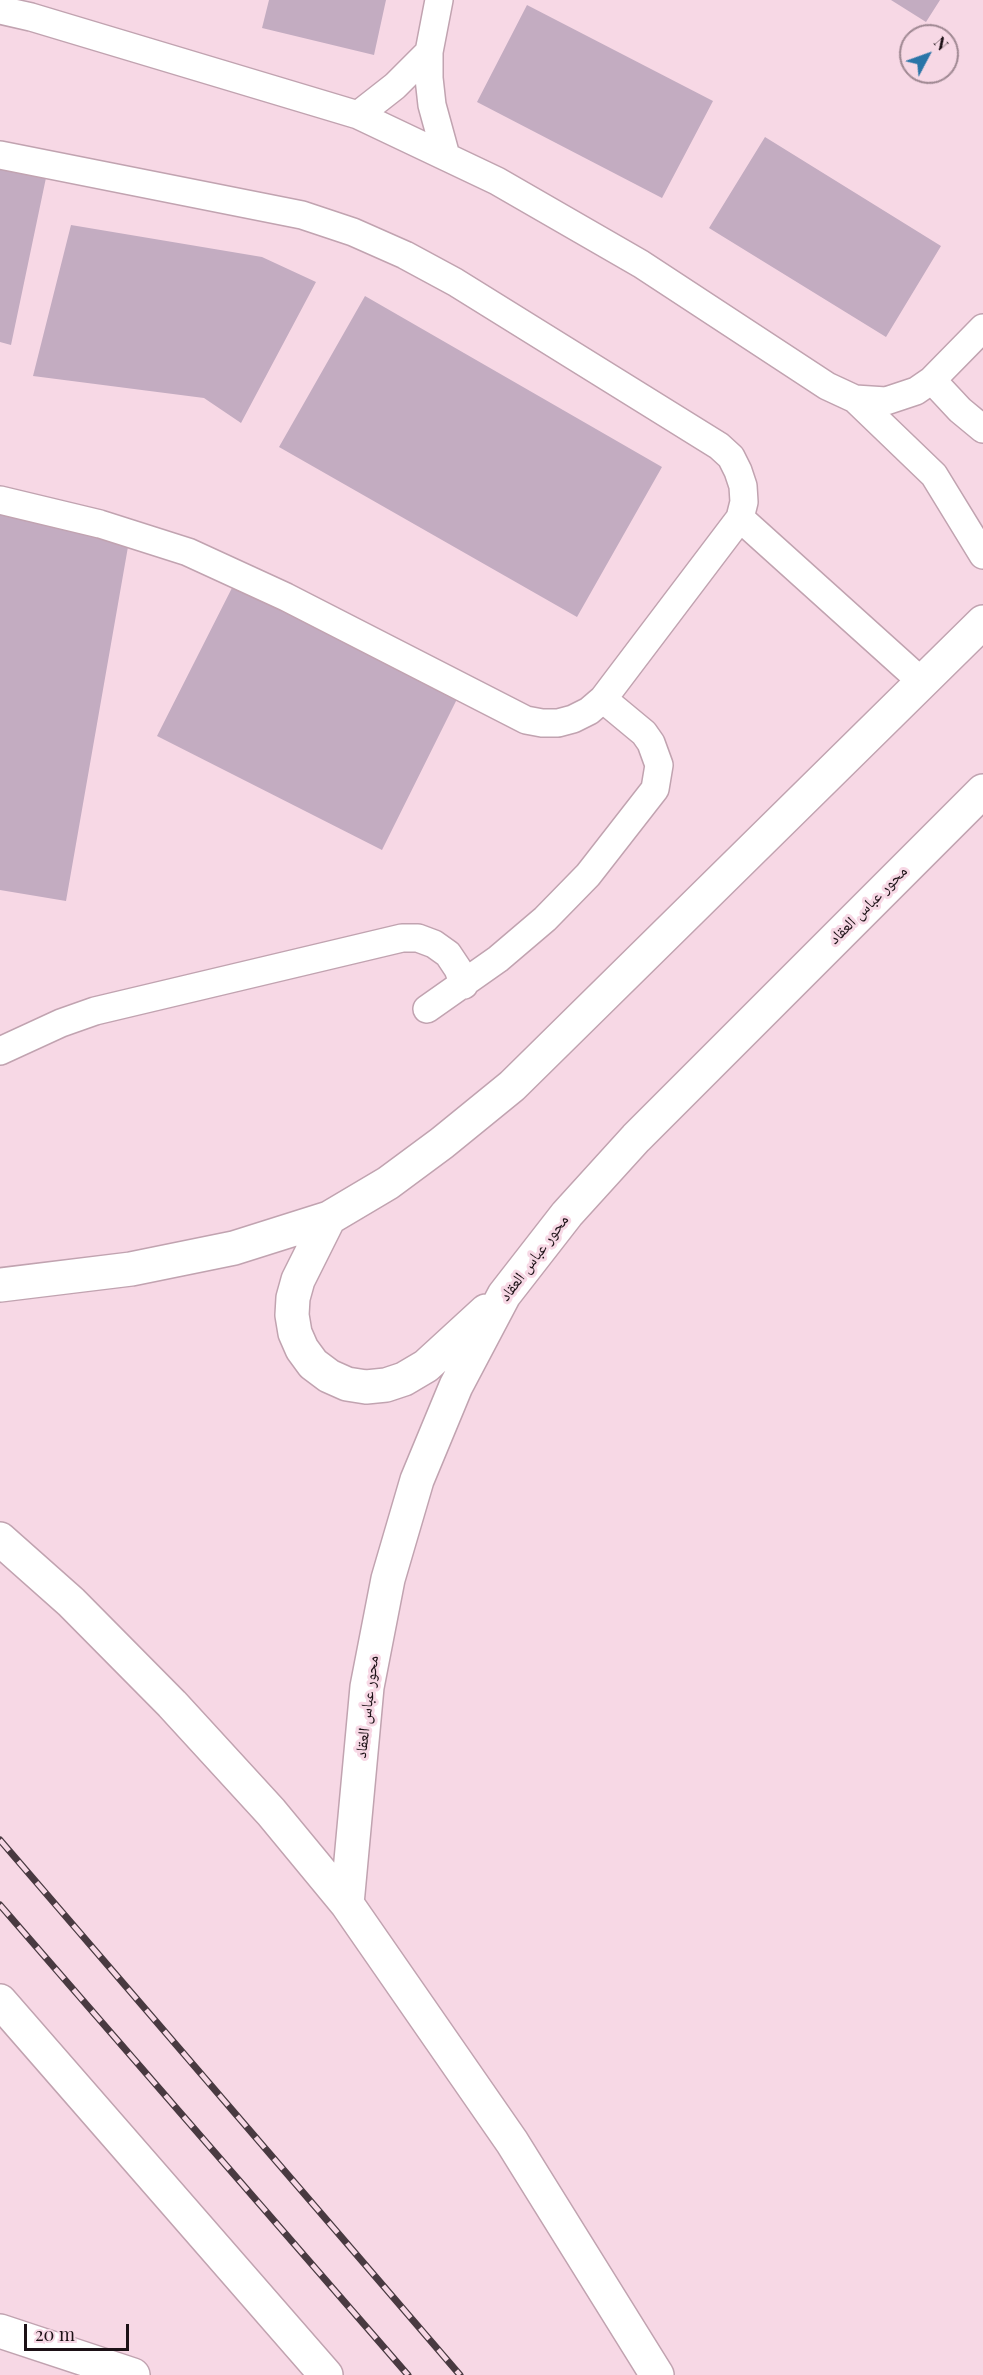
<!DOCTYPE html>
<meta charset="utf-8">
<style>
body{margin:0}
#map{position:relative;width:983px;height:2375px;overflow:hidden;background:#f7d8e5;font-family:"Playfair Display",serif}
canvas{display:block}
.north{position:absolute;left:899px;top:24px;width:60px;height:60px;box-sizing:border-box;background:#f7d8e5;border:2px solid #9f8892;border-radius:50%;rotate:49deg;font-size:16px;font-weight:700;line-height:24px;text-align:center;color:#1c1116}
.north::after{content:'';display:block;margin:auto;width:21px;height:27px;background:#2a75a8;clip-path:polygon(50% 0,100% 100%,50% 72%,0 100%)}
.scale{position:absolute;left:24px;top:2324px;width:105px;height:27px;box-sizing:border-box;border:3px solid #1c1116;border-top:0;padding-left:8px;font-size:18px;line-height:21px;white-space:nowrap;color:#1c1116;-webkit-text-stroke:4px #f7d8e5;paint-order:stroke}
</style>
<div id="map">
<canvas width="983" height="2375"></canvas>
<div class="north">N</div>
<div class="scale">20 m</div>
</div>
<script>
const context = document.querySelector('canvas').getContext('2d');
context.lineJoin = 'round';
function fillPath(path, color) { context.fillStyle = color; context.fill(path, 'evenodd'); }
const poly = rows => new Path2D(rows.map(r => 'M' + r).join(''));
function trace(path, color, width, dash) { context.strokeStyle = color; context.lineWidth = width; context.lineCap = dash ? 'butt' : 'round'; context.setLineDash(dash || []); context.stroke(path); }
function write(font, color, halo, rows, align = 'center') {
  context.font = font + ' "Playfair Display","Noto Naskh Arabic",serif'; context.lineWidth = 6; context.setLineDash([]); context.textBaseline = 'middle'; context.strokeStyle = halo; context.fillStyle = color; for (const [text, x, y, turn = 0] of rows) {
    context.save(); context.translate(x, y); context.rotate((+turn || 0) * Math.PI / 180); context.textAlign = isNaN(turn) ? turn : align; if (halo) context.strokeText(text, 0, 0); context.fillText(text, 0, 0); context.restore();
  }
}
fillPath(poly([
 [269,0,386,0,374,55,262,28],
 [891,0,940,0,926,22],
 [527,5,713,101,662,198,477,102],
 [765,137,941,246,886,337,709,228],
 [0,163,47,173,11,345,0,342],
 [71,225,262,257,316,282,241,423,204,398,33,376],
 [365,296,662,467,577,617,279,447],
 [0,511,129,541,66,901,0,890],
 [236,580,460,693,382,850,157,736]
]), '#c3acc1');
const street = poly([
 [439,0,429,52,429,78,432,105,446,156],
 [0,10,31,17,358,115,497,181,641,264,827,386,855,399,886,401,916,391,932,380,983,328],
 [358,115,395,86,429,52],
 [0,155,302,215,353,232,405,255,455,282,719,446,731,457,738,471,743,486,744,502,740,518,603,699,589,711,573,719,558,723,542,723,526,720,286,597,188,552,100,524,0,500],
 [932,380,960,410,983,429],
 [855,399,934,475,983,555],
 [740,518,922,682],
 [427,1009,498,959,545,919,588,875,655,789,659,765,651,743,644,733,603,699],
 [0,1051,61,1023,95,1011,402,938,418,938,434,944,448,954,458,969,464,985]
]);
const secondary = poly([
 [329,1218,298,1280,293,1298,292,1315,295,1333,302,1349,313,1364,329,1376,347,1384,366,1387,386,1385,404,1379,426,1366,486,1311],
 [0,1285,131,1269,234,1248,329,1218,388,1183,442,1143,512,1086,983,622],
 [0,1539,71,1602,172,1704,271,1812,347,1904,512,2142,657,2375],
 [347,1904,367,1687,388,1579,417,1480,456,1386,504,1295,567,1214,636,1138,983,791],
 [0,2001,326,2375],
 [0,2331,133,2375]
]);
trace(street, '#c1a3b0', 30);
trace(secondary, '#c1a3b0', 36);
trace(street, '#fff', 27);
trace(secondary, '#fff', 33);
const rail = poly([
 [0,1840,460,2375],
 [0,1905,408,2375]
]);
trace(rail, '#493a41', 7);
trace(rail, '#f7d8e5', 4.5, [14]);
write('16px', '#1c1116', '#f7d8e5', [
 ["محور عباس العقاد",868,905,-45],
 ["محور عباس العقاد",534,1258,-53],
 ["محور عباس العقاد",367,1707,-83]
]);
</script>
